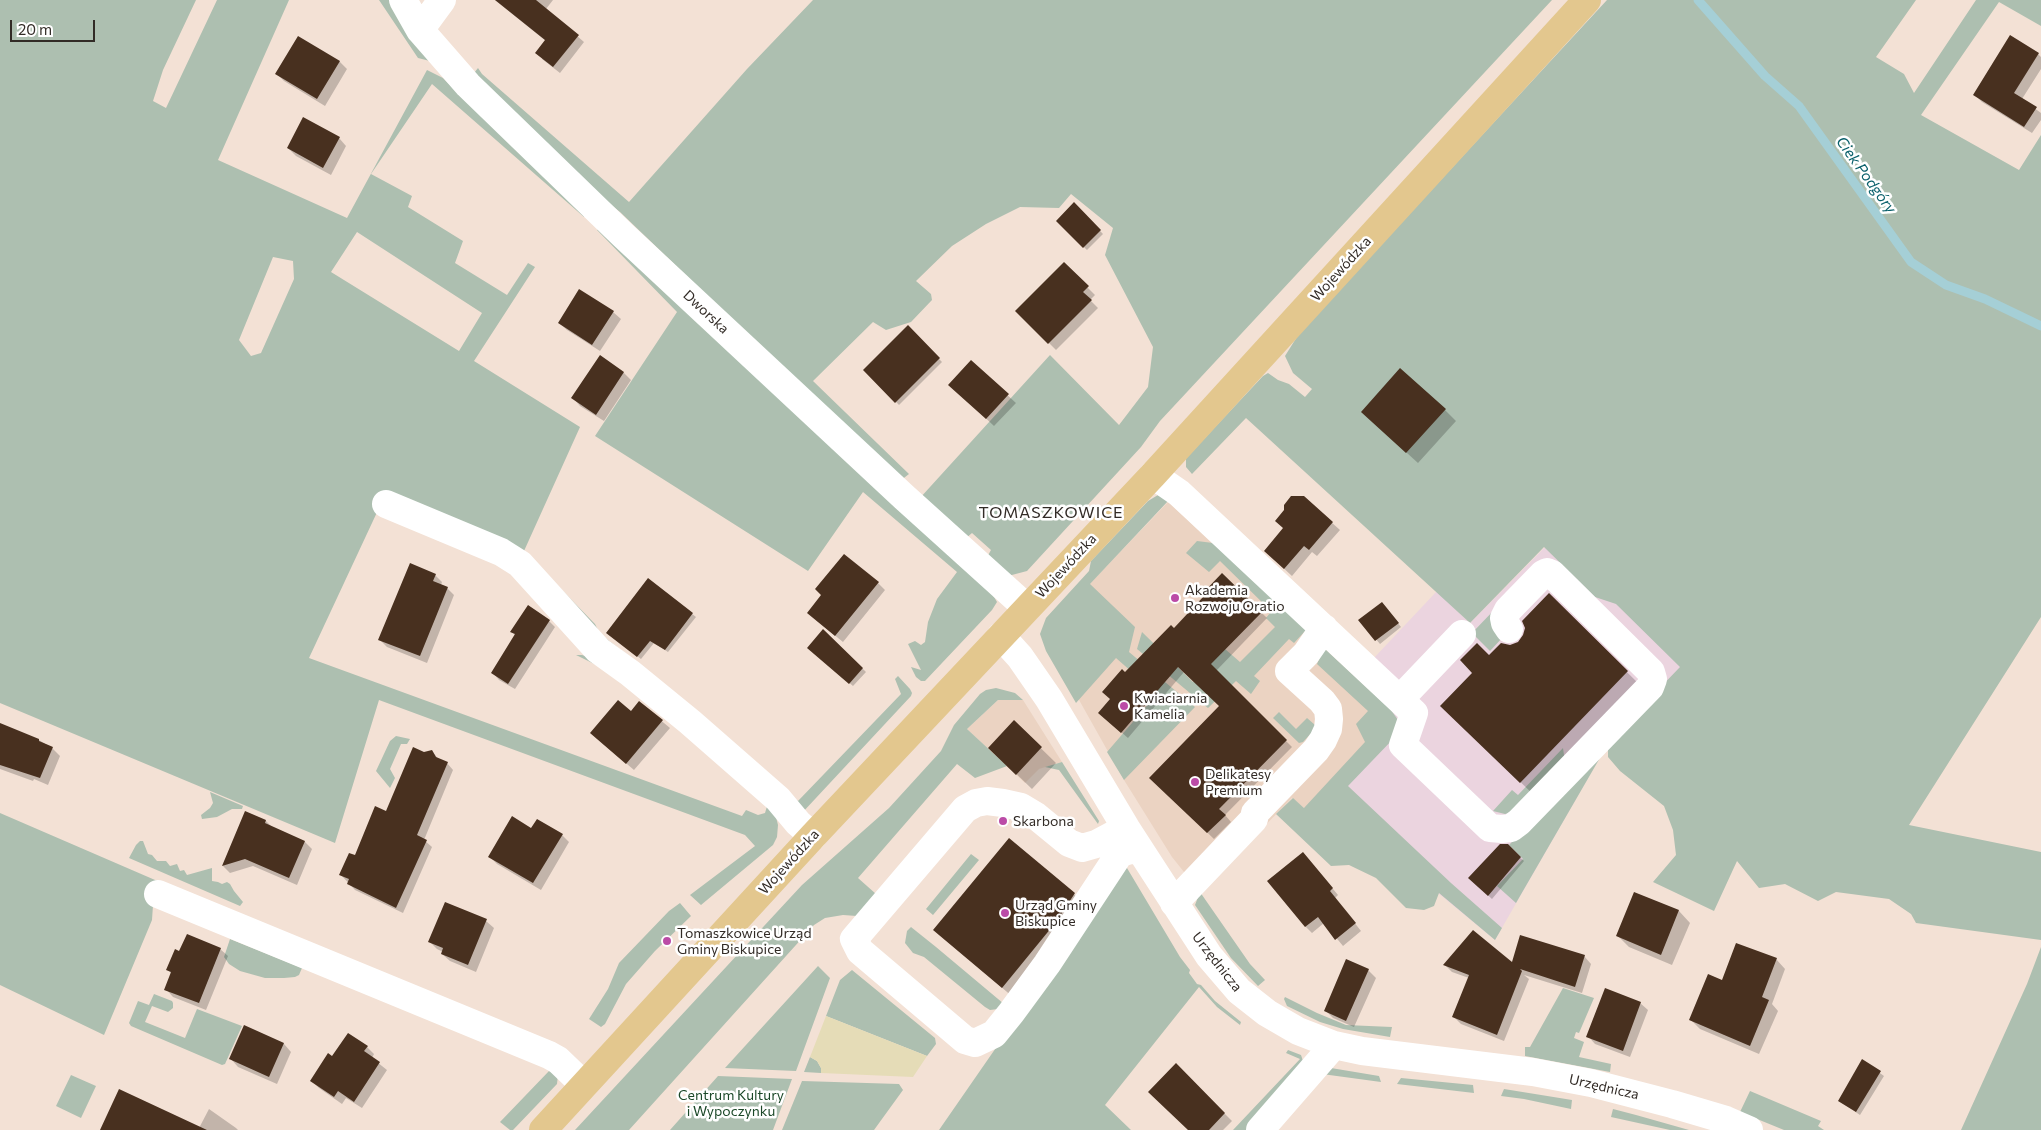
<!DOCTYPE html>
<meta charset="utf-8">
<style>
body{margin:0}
#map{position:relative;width:2041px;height:1130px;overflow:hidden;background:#f3e1d5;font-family:Commissioner,sans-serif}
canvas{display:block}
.scale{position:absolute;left:10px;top:20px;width:85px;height:22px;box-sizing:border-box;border:2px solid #322b26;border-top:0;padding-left:6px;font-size:15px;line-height:18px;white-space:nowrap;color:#322b26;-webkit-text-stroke:4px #fff;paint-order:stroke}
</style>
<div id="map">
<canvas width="2041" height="1130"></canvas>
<div class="scale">20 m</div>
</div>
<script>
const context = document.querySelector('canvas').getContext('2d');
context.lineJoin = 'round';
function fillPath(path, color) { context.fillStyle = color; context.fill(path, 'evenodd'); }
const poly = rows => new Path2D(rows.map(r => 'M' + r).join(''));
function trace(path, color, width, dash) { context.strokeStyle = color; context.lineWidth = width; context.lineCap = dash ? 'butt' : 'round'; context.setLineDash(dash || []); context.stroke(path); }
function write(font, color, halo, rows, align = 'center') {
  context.font = font + ' Commissioner,sans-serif'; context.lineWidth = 5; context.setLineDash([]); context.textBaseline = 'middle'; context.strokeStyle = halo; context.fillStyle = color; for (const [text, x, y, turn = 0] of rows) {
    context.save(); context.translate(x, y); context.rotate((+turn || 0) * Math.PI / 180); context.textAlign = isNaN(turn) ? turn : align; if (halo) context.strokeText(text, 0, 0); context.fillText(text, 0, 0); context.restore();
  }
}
fillPath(poly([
 [1168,502,1290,612,1391,710,1310,813,1292,798,1200,892,1172,857,1124,780,1042,634],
 [998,700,1023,700,1062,762,1039,769,1025,783,967,729]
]), '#ebd3c2');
fillPath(poly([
 [1548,544,1618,602,1685,667,1608,743,1495,940,1438,893,1310,813,1398,720,1357,676,1437,591,1470,623]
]), '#ebd4df');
fillPath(poly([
 [0,0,196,0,163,70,153,101,166,108,217,0,289,0,218,160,347,218,427,70,443,78,459,94,583,209,584,217,432,84,371,174,412,196,408,207,463,241,455,263,507,295,528,263,535,267,474,361,580,427,524,551,595,624,600,634,642,666,643,672,641,672,630,665,591,631,552,586,503,542,386,493,309,658,742,816,746,810,758,815,765,813,768,803,625,679,576,655,582,655,595,659,633,681,760,791,768,803,776,817,778,825,777,837,773,845,701,905,690,895,755,846,745,835,379,700,335,843,0,703],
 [357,232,482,313,459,351,331,272],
 [273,257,293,261,294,279,261,353,251,356,239,340],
 [379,0,390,0,430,61,418,58],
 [813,0,1552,0,1160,421,1141,447,1027,571,1008,576,986,559,991,550,972,533,965,539,920,498,1050,355,1119,425,1148,387,1153,347,1105,255,1113,228,1071,194,1059,208,1020,207,986,224,952,246,916,281,931,294,932,300,911,322,886,330,873,322,813,381,909,474,900,481,620,212,573,175,474,73,478,68,482,74,629,202,747,69],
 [1607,0,1916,0,1876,57,1904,74,1914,93,1976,0,2041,0,2041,26,1999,2,1921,115,2019,170,2041,135,2041,617,1909,825,2041,852,2041,940,1916,923,1911,914,1889,899,1836,892,1818,901,1785,884,1759,888,1737,861,1714,911,1653,882,1676,855,1673,830,1664,806,1620,771,1608,757,1608,744,1516,903,1497,886,1523,859,1509,845,1680,667,1616,604,1595,597,1544,547,1470,623,1246,418,1192,474,1186,467,1186,458,1263,376,1268,373,1278,380,1289,384,1305,397,1312,389,1293,373,1285,356,1300,332],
 [599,228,990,590,997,602,992,610,925,681,921,681,916,677,911,667,921,670,908,644,915,641,921,645,925,642,928,622,937,599,957,572,863,492,808,571,595,436,677,312,597,230],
 [1158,495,1169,500,1090,584,1135,627,1129,652,1195,707,1124,780,1107,752,1157,694,1116,658,1076,703,1046,651,1040,634,1046,618,1089,571,1091,561,1148,501],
 [1197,541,1213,543,1306,630,1294,643,1289,639,1254,676,1260,681,1251,694,1236,681,1208,708,1137,649,1142,632,1193,682,1225,649,1240,662,1275,627,1266,618,1270,613,1270,610,1220,561,1209,572,1186,553],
 [1496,608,1503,637,1490,651,1472,633],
 [1324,648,1391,710,1398,720,1395,737,1348,786,1451,883,1502,928,1495,940,1439,893,1434,906,1424,910,1406,908,1376,878,1349,865,1331,866,1276,814,1293,798,1304,808,1365,742,1356,724,1368,711,1317,664],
 [898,676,910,689,912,693,911,696,802,813,777,786,798,801,901,694,895,679],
 [996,688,1015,693,1023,700,998,700,967,729,1007,766,975,778,957,764,858,878,876,894,857,916,843,915,825,918,814,925,629,1130,575,1130,802,885,889,808,941,751,954,725,980,694,986,690],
 [1279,712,1296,729,1307,718,1315,725,1315,729,1303,742,1299,743,1273,718],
 [396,736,410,739,407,744,401,744,390,769,395,778,390,788,376,771,390,741],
 [1563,748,1565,762,1514,812,1505,814,1493,811,1512,790,1518,795],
 [1062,762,1099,821,1098,824,1059,770,1045,767],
 [210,792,243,806,242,809,232,809,217,817,202,819,201,815,210,808,213,803],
 [0,813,162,883,153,905,152,920,104,1035,0,985],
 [140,841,143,841,148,854,152,855,157,861,166,861,170,866,177,864,180,871,184,870,187,875,212,868,212,881,218,882,222,884,227,882,230,884,234,891,243,902,240,906,129,858,136,845],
 [971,854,979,860,933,915,926,909],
 [1124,863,1180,957,1190,970,1189,973,1197,984,1201,985,1215,1001,1241,1022,1240,1025,1217,1007,1199,987,1105,1105,1131,1130,939,1130],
 [1200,892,1250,964,1265,980,1258,986,1231,958,1195,905],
 [680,903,691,916,655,951,626,984,605,1024,601,1027,589,1019,608,989,619,963,669,911],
 [911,927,936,947,1004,1004,998,1009,990,1010,985,1007,924,957,913,953,905,943,907,931],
 [230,939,302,968,299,975,295,977,284,978,265,978,240,971,229,964,224,957],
 [2041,947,2041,1130,1961,1130,2027,984],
 [818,966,830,978,796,1071,725,1068],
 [852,970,935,1038,936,1044,927,1056,826,1016,840,980],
 [1563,988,1594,998,1579,1033,1576,1032,1574,1038,1584,1042,1579,1057,1611,1064,1610,1072,1525,1056,1525,1047,1530,1047],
 [154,994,172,1001,173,1003,173,1008,168,1012,152,1006,145,1022,185,1038,197,1009,242,1026,225,1064,222,1065,131,1026,129,1023,138,1001,149,1005],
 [1285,997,1317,1013,1346,1025,1392,1027,1390,1037,1343,1029,1320,1022,1287,1006,1284,999],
 [1288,1050,1301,1055,1304,1064,1250,1130,1233,1130,1300,1059,1286,1053],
 [810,1057,817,1061,821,1068,821,1073,804,1072],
 [1325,1067,1379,1076,1381,1082,1322,1074],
 [549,1071,558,1075,557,1084,513,1130,510,1130,500,1122],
 [71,1075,96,1086,81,1118,56,1106],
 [718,1076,792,1079,773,1130,670,1130],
 [1401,1078,1473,1085,1474,1093,1397,1084],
 [802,1081,899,1084,903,1090,874,1130,782,1130],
 [1504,1089,1572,1100,1571,1109,1524,1099,1501,1096],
 [1750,1091,1821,1121,1818,1126,1824,1130,1784,1130,1740,1112],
 [1613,1109,1636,1115,1689,1130,1670,1130,1611,1117]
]), '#adbfb0');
fillPath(poly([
 [826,1016,927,1056,913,1077,821,1073,821,1068,817,1061,810,1057]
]), '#e5dcb7');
fillPath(poly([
 [495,0,553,0,546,9,584,42,560,73,542,59,546,41],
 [299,38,340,62,347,69,325,106,284,81,277,74],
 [2038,54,2041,57,2041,69,2022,99,2041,113,2041,120,2032,133,1982,102,1975,95],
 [339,138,346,146,331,175,296,156,288,148],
 [1074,204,1103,234,1087,250,1057,221],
 [1064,264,1095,295,1090,300,1098,308,1056,350,1017,311],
 [613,312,621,319,600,351,567,330,559,323],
 [908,327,942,362,899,405,865,370],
 [600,357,624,373,631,380,604,421,580,406,573,398],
 [971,362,1016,403,994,426,958,392],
 [1445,410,1456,421,1418,463,1374,423],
 [1303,497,1340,530,1317,556,1312,552,1292,576,1265,551,1284,529],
 [1222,574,1267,618,1216,671,1292,747,1225,815,1231,822,1214,839,1151,778,1221,707,1184,672,1128,738,1106,719,1112,699,1125,673,1174,630,1206,596],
 [435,575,442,582,441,585,447,588,454,595,427,663,387,647,380,640],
 [648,579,696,617,668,652,654,643,641,659,611,636],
 [878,583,885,590,843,642,816,620,823,595],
 [1549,595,1642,687,1536,797,1457,721,1489,657,1518,643],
 [1385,607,1401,627,1380,644,1360,620],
 [549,621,555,627,515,689,499,680,493,673,515,635,512,632],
 [824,631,866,672,853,686,812,651],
 [640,703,670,728,634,770,599,740,631,713],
 [1014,722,1056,763,1032,789,1004,762],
 [0,737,39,740,52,748,60,756,48,785,34,779,33,781,0,769],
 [432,751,439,760,447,763,453,770,424,840,432,847,403,913,355,890,341,875,386,813,424,753],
 [246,812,266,821,273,828,305,842,312,849,297,885,253,866,230,873,223,866],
 [532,830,562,835,569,842,541,890,497,864,489,856],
 [1507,845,1524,861,1492,899,1470,878],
 [1303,853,1338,895,1335,898,1361,931,1343,946,1324,923,1312,933,1305,926],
 [1635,893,1679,911,1690,923,1672,965,1629,947,1618,936],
 [1074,894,1085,906,1014,998,935,930],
 [486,921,494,928,476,972,450,961,442,954,443,952,437,949,430,942],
 [220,949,228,956,206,1010,173,997,166,989,172,974,168,970,180,953],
 [1584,956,1591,964,1582,993,1524,975,1529,979,1504,1041,1461,1024,1454,1017,1469,978,1452,972,1445,965,1512,964],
 [1776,959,1785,969,1772,1004,1778,1011,1759,1054,1700,1029,1691,1020,1722,982],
 [1368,970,1376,978,1354,1027,1333,1018,1325,1010],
 [1640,1003,1648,1010,1630,1057,1595,1044,1588,1036],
 [245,1027,284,1044,291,1052,277,1084,238,1067,231,1059],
 [367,1047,374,1054,372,1058,387,1070,362,1108,346,1098,342,1104,319,1088,312,1081,333,1057],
 [1863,1061,1884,1076,1860,1115,1839,1101],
 [1176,1065,1232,1121,1223,1130,1191,1130],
 [209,1109,236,1128,238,1130,198,1130]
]), '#0003');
trace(poly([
 [1698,0,1765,76,1799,106,1911,262,1946,285,1985,299,2041,326]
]), '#a5cfd6', 9);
fillPath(poly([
 [495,0,536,0,579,35,553,67,535,53,545,40],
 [2010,35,2039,53,2014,93,2037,107,2024,127,1973,95],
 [298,36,340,61,317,99,275,74],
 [303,117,340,137,323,168,287,148],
 [1074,202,1101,230,1083,248,1056,221],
 [1064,262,1089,286,1083,292,1092,300,1048,344,1015,311],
 [579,289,614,311,592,345,558,323],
 [908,325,940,358,895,403,863,370],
 [600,355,624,372,596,415,571,398],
 [971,360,1009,394,986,419,948,385],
 [1400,368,1446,409,1406,453,1361,412],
 [1291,496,1304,496,1333,522,1309,550,1304,546,1284,569,1264,551,1283,528,1275,521,1284,510,1284,505],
 [844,554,879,582,835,636,807,613,821,595,815,589],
 [410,563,436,574,433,581,448,587,420,656,378,640],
 [1222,573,1262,612,1211,664,1287,740,1219,809,1226,815,1207,833,1149,778,1219,706,1178,667,1121,733,1098,713,1110,699,1102,692,1122,669,1125,672,1171,625,1174,628,1204,596,1202,594],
 [648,578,693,613,665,650,650,641,637,657,606,633],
 [1549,593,1628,671,1520,783,1440,706,1472,673,1460,660,1477,643,1489,655,1501,643,1510,645,1518,642,1523,635,1525,628,1522,621],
 [1382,602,1399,623,1375,641,1358,620],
 [528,605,550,620,508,684,491,673,515,634,510,632],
 [823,629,863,668,849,684,807,648],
 [618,700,631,711,639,701,663,720,626,764,590,733],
 [1014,720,1042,747,1016,775,988,748],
 [0,723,39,739,39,741,53,747,40,778,0,765],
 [413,747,424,752,432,750,436,757,448,762,417,835,427,840,396,908,347,884,349,879,339,875,349,853,355,855,375,806,386,811],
 [245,811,266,820,265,823,305,841,289,878,245,859,222,866],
 [512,816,531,828,537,819,563,834,533,883,488,857],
 [1009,838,1075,893,1056,922,1002,988,933,930],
 [1500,844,1508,844,1521,857,1488,896,1468,878],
 [1303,852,1333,888,1330,891,1356,923,1335,940,1318,917,1305,927,1267,881],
 [1634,892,1679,910,1661,955,1616,936],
 [445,902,487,919,468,965,441,954,443,948,428,942],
 [1473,930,1512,962,1520,935,1585,955,1575,987,1520,969,1522,971,1497,1035,1452,1017,1469,975,1443,965],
 [187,934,221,948,199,1003,164,990,171,972,166,970,175,949,179,951],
 [1736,943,1777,958,1762,997,1769,1000,1750,1046,1689,1020,1708,974,1722,980],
 [1346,959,1369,969,1346,1021,1324,1011],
 [1605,988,1641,1002,1623,1051,1586,1037],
 [244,1025,284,1043,269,1077,229,1059],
 [348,1033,368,1046,364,1051,380,1062,354,1102,338,1091,334,1097,310,1081,328,1053,332,1056],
 [1862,1059,1881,1071,1856,1112,1838,1101],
 [1176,1063,1225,1113,1209,1130,1188,1130,1148,1092],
 [119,1089,207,1130,100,1130]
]), '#48301f');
trace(poly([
 [403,0,420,30,468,85,623,235,904,497,1027,608],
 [420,30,442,0],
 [1153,475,1179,493,1414,713,1403,745,1490,828,1502,829,1511,828,1519,822,1650,687,1653,679,1651,672,1552,574,1547,572,1543,574,1508,610,1504,618,1505,623,1509,629],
 [386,504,501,552,520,564,598,650,630,673,690,722,778,799,798,823,813,836],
 [1001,636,1020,657,1049,699,1126,828,1209,956,1239,991,1267,1013,1298,1031,1334,1045,1362,1051,1533,1072,1591,1083,1672,1104,1726,1120,1749,1130],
 [1400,699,1462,634],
 [1126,828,1096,844,1082,848,1069,843,1036,816,1021,807,1003,803,987,801,976,803,965,809,854,939,860,951,965,1040,975,1043,994,1034,1011,1013,1047,964,1120,853,1138,848],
 [158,894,549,1055,558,1060,584,1085],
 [1174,903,1254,819,1255,813,1316,750,1323,740,1328,729,1329,719,1328,709,1322,701,1289,671,1306,654,1324,628],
 [1260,1130,1334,1045]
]), '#fff', 28);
trace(poly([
 [543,1130,813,836,1153,475,1587,0]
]), '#e3c78e', 28);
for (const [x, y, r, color] of [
 [1175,598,5,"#bb4ba7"],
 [1124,706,5,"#bb4ba7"],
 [1195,782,5,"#bb4ba7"],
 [1003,821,5,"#bb4ba7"],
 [1005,913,5,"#bb4ba7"],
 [667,941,5,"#bb4ba7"]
]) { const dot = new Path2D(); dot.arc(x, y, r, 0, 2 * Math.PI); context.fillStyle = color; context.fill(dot); trace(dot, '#fff', 2); }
write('14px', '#322b26', '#fff', [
 ["Wojewódzka",1341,269,-48],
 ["Dworska",706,312,43],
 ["Wojewódzka",1066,566,-47],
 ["Wojewódzka",789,862,-48],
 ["Urzędnicza",1217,962,52],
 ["Urzędnicza",1604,1087,13]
]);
write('14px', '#322b26', '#fff', [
 ["Akademia",1185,590],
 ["Rozwoju Oratio",1185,606],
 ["Kwiaciarnia",1134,698],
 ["Kamelia",1134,714],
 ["Delikatesy",1205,774],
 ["Premium",1205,790],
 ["Skarbona",1013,821],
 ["Urząd Gminy",1015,905],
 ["Biskupice",1015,921],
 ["Tomaszkowice Urząd",677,933],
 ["Gminy Biskupice",677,949]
], 'left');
write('14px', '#1b4828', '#fff', [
 ["Centrum Kultury",731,1095],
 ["i Wypoczynku",731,1111]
]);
write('italic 15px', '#085f6a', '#fff', [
 ["Ciek Podgóry",1866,175,54]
]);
context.letterSpacing = '1px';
write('16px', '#322b26', '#fff', [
 ["TOMASZKOWICE",1051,513]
]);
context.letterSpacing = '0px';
</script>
